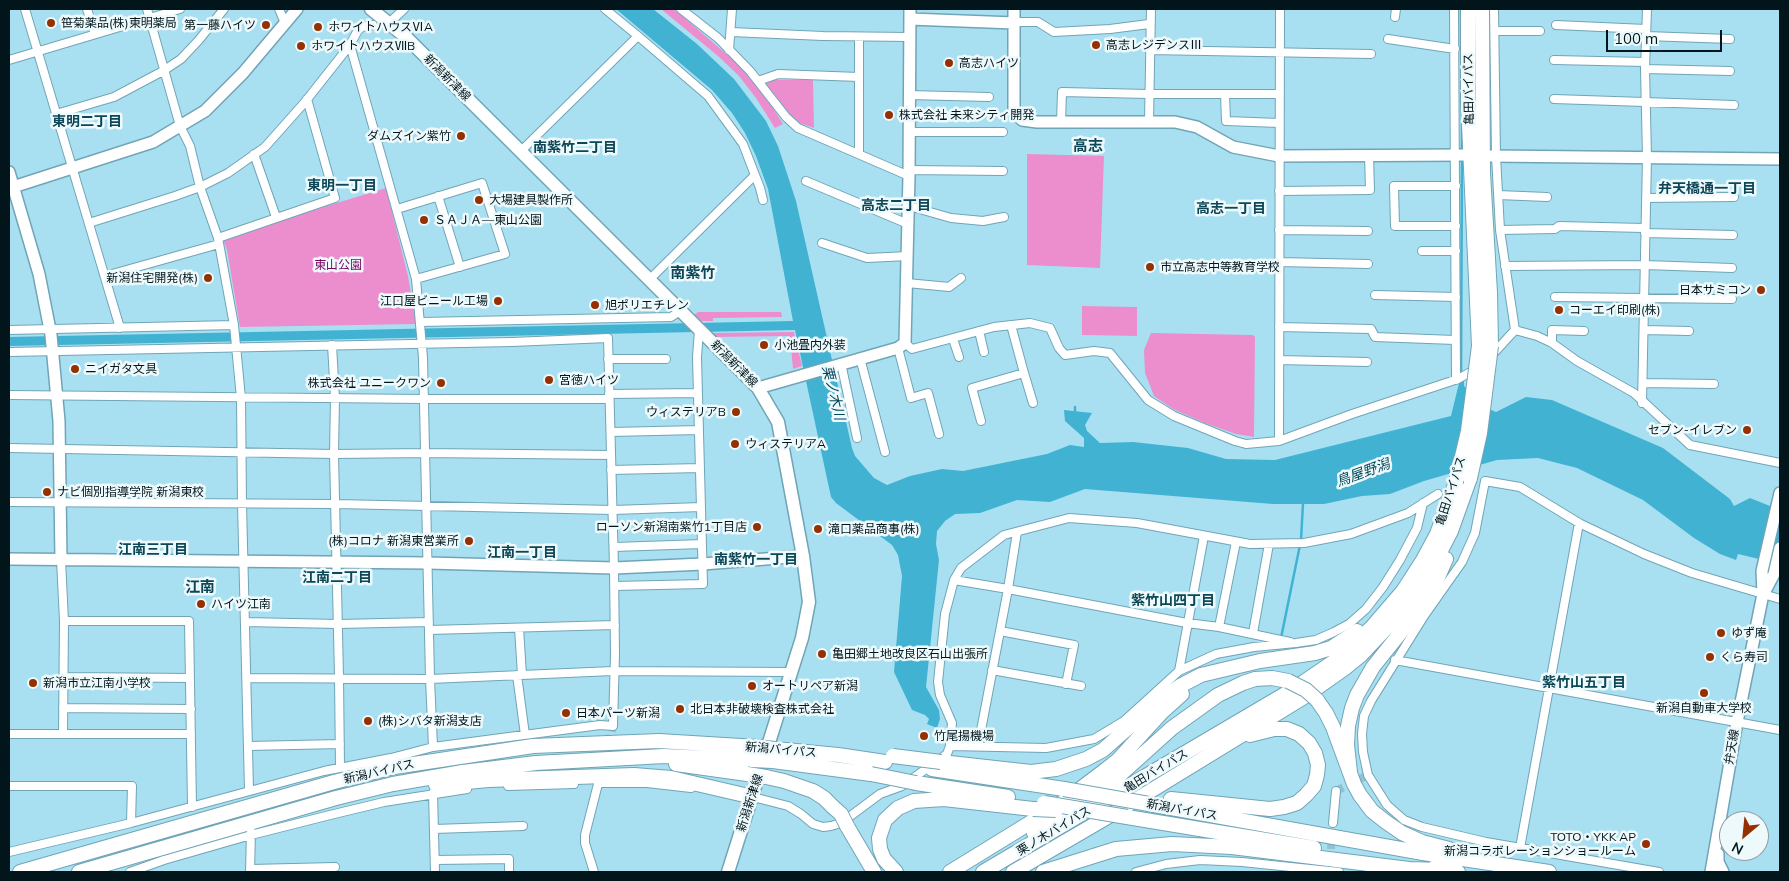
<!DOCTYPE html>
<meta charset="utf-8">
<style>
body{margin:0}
#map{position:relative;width:1789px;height:881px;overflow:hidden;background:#a8e0f2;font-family:Mulish,sans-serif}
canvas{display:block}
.frame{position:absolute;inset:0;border:10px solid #01151b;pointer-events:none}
.north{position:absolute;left:1719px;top:811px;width:50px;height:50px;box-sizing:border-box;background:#eef9fc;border:1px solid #8f9ea2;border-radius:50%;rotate:208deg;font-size:14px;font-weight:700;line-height:20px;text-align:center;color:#01151b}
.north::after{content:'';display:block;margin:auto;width:18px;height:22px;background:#953100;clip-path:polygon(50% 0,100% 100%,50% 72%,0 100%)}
.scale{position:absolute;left:1606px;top:30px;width:116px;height:22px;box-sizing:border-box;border:2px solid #01151b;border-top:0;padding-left:6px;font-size:15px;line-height:18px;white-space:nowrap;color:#01151b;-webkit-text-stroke:4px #eef9fc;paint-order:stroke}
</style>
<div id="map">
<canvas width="1789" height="881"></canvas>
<div class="frame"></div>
<div class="north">N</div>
<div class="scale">100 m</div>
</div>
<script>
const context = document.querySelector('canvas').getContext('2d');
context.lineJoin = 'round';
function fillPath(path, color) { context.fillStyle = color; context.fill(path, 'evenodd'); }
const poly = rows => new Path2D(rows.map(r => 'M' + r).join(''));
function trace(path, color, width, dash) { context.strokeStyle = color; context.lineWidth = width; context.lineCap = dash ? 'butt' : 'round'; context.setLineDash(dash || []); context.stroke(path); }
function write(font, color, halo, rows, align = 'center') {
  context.font = font + ' Mulish,"Noto Sans JP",sans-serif'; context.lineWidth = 5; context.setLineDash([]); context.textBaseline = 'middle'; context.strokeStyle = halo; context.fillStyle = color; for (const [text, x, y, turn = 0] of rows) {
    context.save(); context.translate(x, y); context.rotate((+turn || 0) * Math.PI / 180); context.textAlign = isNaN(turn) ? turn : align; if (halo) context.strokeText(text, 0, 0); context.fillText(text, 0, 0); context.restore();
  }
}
fillPath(poly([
 [661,9,674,9,745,70,763,92,783,124,775,128,756,98,739,76,718,56],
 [769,80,813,80,814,128,799,123,786,113,765,84],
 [1027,154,1104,156,1100,268,1027,265],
 [386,188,408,276,416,324,240,327,227,250,222,238],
 [1082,306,1137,307,1137,336,1082,335],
 [698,312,781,312,782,317,713,318,713,321,701,321,694,315],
 [794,332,802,366,793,369,790,336,714,337,710,333],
 [1151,333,1253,335,1255,337,1254,437,1236,434,1205,423,1173,409,1154,396,1145,373,1144,350]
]), '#ec8ecd');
fillPath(poly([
 [616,9,653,9,697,44,734,79,766,121,778,146,796,201,852,448,855,456,874,478,887,485,910,476,942,469,963,471,1047,454,1070,445,1084,447,1084,438,1065,421,1064,410,1092,413,1085,425,1087,431,1100,443,1133,442,1188,448,1226,459,1275,460,1451,416,1459,383,1464,380,1464,386,1489,409,1496,412,1526,397,1552,400,1663,448,1730,499,1734,506,1750,498,1780,510,1780,564,1738,554,1736,560,1720,554,1694,538,1643,500,1577,468,1538,458,1497,460,1424,481,1390,494,1362,496,1324,504,1273,504,1085,489,1050,502,1017,500,980,513,955,514,945,521,937,531,936,544,939,560,926,687,939,710,940,719,937,728,927,724,929,719,925,715,912,710,894,672,902,576,898,555,892,545,836,503,831,497,795,330,9,346,9,337,793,321,768,189,756,156,745,133,732,113,712,90]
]), '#41b2d2');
trace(poly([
 [1461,9,1461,47],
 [1462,118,1462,152],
 [1461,375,1462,158],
 [1075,411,1075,407],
 [1281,638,1301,540,1303,503]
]), '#41b2d2', 2.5);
trace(poly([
 [600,778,613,726],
 [1336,791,1368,775],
 [1330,861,1333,823]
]), '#8fc2d2', 8, [8, 4]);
const street = poly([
 [25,9,120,328],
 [87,9,95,34],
 [147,9,180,126,190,146,200,187,218,238,234,325,241,398,242,504,249,790],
 [279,9,285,23],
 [681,9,718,38,750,71,786,117,798,128,909,176],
 [1454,9,1456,380],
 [1494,9,1496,156,1500,230,1515,330],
 [1395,17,1396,9],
 [1014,22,1038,22,1054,32,1110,29,1149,24],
 [389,23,404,9],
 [1556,25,1646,29],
 [1495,31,1540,31],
 [731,32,823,36,909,37],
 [638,36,708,96,743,144,760,188,763,200],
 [1646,36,1730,39],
 [859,37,859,154],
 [1388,39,1455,49],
 [350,45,358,30,362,27,373,25],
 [729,50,732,9],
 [1150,50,1371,54],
 [9,60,180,9],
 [1554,60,1645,62],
 [1645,69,1730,71],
 [758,81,778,74,859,77],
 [1225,94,1226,121,1279,123],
 [909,95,989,97],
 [1554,99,1734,105],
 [56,114,114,97,163,71,181,59,198,41,224,9],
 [1061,122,1062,92,1148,94,1280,94],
 [1149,122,1151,9],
 [909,132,1003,132],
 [521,151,638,36,605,9],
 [254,154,276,217],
 [909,170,1003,171],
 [806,181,908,224],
 [1456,186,1394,186,1395,226,1456,226],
 [1279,191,1370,190,1369,155],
 [1498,195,1547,197],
 [438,196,460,267],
 [1646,198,1734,197],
 [909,206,951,218,983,221,1004,217],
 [397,209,482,183,505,254,416,279],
 [89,223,175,196,200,187,228,173,265,147,305,102,350,45,416,279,423,358,430,679,433,747],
 [1279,230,1368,231],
 [1500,230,1555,229,1559,226,1644,228],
 [1645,233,1733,235],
 [218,238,335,198,307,99],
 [822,243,867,258,908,256],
 [1422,251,1456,251],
 [1279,262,1368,264],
 [1505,266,1645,265,1732,268],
 [105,276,219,244],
 [649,280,755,175],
 [907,283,949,287,961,278],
 [1375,295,1456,297],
 [1555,297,1732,299],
 [420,322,671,317,680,311],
 [1279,327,1371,329,1375,337,1455,340],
 [9,330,234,325],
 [1515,330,1537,336,1552,343,1577,361,1634,393,1690,445,1780,463],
 [1645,330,1689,331],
 [979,331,984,352],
 [953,339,959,357],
 [905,343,912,349,994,327,1030,323,1050,328,1059,348,1065,355,1094,351,1110,353,1148,400,1174,416,1235,441,1246,444,1279,441,1352,414,1458,379,1476,369],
 [1552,343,1552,330,1584,331],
 [332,345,335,398,334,454,339,677,340,768],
 [898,348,911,398,928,393,939,434],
 [9,352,512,342,608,338,614,568,615,654,613,726,600,725,433,747,391,758,324,771,131,823,9,852],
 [1492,355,1515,330],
 [860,358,885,452],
 [608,359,666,359],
 [1279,360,1367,362],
 [841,363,857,438],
 [1024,373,1033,403],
 [1644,383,1714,384],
 [609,394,698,393],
 [9,395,424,399,609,399],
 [1642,403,1647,157,1645,69,1647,9],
 [981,421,972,388,1024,373,1011,325],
 [611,432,699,430],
 [1279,441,1280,9],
 [9,448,334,454,426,453,611,455],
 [611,470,700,468],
 [9,502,336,504,613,510,701,507],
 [614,547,702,544],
 [61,560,64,621,63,734],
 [954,580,1008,589,1017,532],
 [614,586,703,584,697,357,699,330],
 [64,621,189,621,192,807],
 [246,622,338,624,429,622],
 [1219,627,1236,542],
 [519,628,522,675],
 [429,630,615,625],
 [1000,631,1074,645,1066,684],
 [1253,633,1269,544],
 [1395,660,1780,730],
 [992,670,1081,686],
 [1179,671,1204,536],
 [517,675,525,735],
 [64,677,190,678],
 [248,678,430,679,613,671,791,672],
 [63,708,191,709],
 [9,734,191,734],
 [249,746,340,744],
 [950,746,1046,748,1094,739,1124,721,1179,671,1216,654,1254,647,1296,643,1316,640,1334,632,1349,624,1366,609,1383,587,1400,560,1417,528,1423,503],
 [978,746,1008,589,1187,623,1219,627,1290,642],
 [601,783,647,783,691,788],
 [9,786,132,786,131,823],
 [508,786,574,784],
 [433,793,435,872],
 [753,797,788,806,801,814,813,824,823,827,831,826,841,823,880,794,902,786,947,754,950,746,952,723,940,695,938,682,945,614,954,580,961,568,1004,535,1069,518,1137,523,1250,544,1304,543,1351,534,1408,513,1438,494],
 [1333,823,1336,791],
 [434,829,523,826],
 [1520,848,1579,523],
 [435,860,509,859,509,872],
 [251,869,335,867],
 [130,872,164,860,251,835,330,815,384,802,467,789],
 [250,872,251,832],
 [594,872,585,843,585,835,599,780],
 [1136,872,1166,864,1200,860,1242,862,1339,872],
 [1659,872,1486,842,1422,827,1404,820,1387,805,1368,775,1363,752,1362,734,1364,716,1371,701,1424,616,1462,562,1475,533,1485,481,1520,487,1579,523,1644,554,1692,573,1780,599]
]);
const secondary = poly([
 [1014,9,1014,110,1022,120,1037,122,1175,122,1197,127,1233,147,1279,156,1464,155],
 [910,19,1014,23],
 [1491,156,1780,159],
 [9,172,39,274,51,335,59,421,61,560],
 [13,187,153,142,205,111,243,73,297,9],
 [758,388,898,348,905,343,909,176,910,9],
 [9,559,428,563,614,568,703,564,803,556],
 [1764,593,1774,574,1780,548],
 [1718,854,1718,862,1723,872],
 [1711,872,1737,722,1763,594,1762,571,1780,493]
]);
const primary = poly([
 [371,9,407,38,758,388,778,422,803,556,809,602,802,638,728,872]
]);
const highway = poly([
 [1468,9,1468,102,1479,346],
 [1482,9,1483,173,1490,293,1491,346],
 [1317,700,1326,713,1333,727,1354,784,1360,795,1372,811,1386,822,1402,833,1422,842,1449,849],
 [775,749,838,755,885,762],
 [773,761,871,774],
 [941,762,1031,772,1056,769,1086,759,1103,750,1162,698,1180,686,1201,675,1260,661,1315,653,1331,648,1357,631],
 [676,764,747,774],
 [932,769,1064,789],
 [1350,772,1347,745,1348,726,1352,708,1357,695,1373,667,1413,617,1435,584,1446,559],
 [766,777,784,781,813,791,824,798,833,807],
 [916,783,1008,797],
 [436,785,488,780,634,775,671,778,753,797],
 [1171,799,1270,809,1284,807,1297,803,1306,795,1314,786,1317,775,1318,765,1315,753,1309,743,1299,734,1287,729,1274,729,1250,735],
 [1149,804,1423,853,1549,872],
 [1127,817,1314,848],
 [847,826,874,872],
 [1034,833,1112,782,1172,728,1218,695,1243,683,1255,679,1272,678,1288,681],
 [1434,868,1458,872],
 [20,872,334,782,394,767,533,746,659,741,757,747],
 [79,872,336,798,393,784,463,772,536,763,664,756,752,760],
 [896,872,884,859,880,849,879,838,885,820,898,808,914,801,944,799,1033,809],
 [950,872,1059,805,1104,771,1118,760,1162,712,1182,694],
 [983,872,1292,690,1339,658,1372,627,1403,591,1423,560,1437,534,1456,482],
 [1013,872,1121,809,1304,697,1345,668,1361,655,1405,608,1435,562,1451,531,1470,478],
 [1043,872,1116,849,1172,844,1232,847,1409,869,1442,870]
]);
trace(street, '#70a5b7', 10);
trace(secondary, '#70a5b7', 14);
trace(primary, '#70a5b7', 15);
trace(highway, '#70a5b7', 16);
trace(street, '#fff', 8);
trace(secondary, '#fff', 11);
trace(primary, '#fff', 12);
trace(highway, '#fff', 14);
const highwayBridge = poly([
 [1470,478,1480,433,1491,346],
 [1456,482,1468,431,1479,346],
 [1288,681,1306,690,1317,700],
 [757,747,775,749],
 [893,756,941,762],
 [752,760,773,761],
 [747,774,766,777],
 [871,774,916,783],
 [1064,789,1149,804],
 [1044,803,1127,817],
 [833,807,841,814,847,826],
 [1033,809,1056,810]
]);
trace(highwayBridge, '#70a5b7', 16, []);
trace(highwayBridge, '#fff', 14);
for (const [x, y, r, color] of [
 [51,23,5,"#953100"],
 [266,25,5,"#953100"],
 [318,27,5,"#953100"],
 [1096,45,5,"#953100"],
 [301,46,5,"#953100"],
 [949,63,5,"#953100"],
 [889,115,5,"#953100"],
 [461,136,5,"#953100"],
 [479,200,5,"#953100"],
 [424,220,5,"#953100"],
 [1150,267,5,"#953100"],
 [208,278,5,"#953100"],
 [1761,290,5,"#953100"],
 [498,301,5,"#953100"],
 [595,305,5,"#953100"],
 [1559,310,5,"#953100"],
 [764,345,5,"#953100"],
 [75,369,5,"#953100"],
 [549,380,5,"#953100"],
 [441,383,5,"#953100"],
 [736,412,5,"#953100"],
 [1747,430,5,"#953100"],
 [735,444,5,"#953100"],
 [47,492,5,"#953100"],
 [757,527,5,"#953100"],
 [818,529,5,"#953100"],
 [469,541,5,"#953100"],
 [201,604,5,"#953100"],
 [1721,633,5,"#953100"],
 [822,654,5,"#953100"],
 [1710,657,5,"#953100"],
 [33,683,5,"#953100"],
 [752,686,5,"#953100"],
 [1704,693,5,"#953100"],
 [680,709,5,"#953100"],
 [566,713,5,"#953100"],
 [368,721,5,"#953100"],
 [924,736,5,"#953100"],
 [1646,844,5,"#953100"]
]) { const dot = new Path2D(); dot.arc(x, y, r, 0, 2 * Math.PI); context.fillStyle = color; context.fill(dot); trace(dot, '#eef9fc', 2); }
write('12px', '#01151b', '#eef9fc', [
 ["笹菊薬品(株)東明薬局",61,23],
 ["第一藤ハイツ",256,25,"right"],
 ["ホワイトハウスⅥA",328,27],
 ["高志レジデンスⅢ",1106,45],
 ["ホワイトハウスⅦB",311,46],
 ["高志ハイツ",959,63],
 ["株式会社 未来シティ開発",899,115],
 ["ダムズイン紫竹",451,136,"right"],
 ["大場建具製作所",489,200],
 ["ＳＡＪＡ―東山公園",434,220],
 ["市立高志中等教育学校",1160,267],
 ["新潟住宅開発(株)",198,278,"right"],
 ["日本サミコン",1751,290,"right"],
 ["江口屋ビニール工場",488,301,"right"],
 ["旭ポリエチレン",605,305],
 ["コーエイ印刷(株)",1569,310],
 ["小池畳内外装",774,345],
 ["ニイガタ文具",85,369],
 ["宮徳ハイツ",559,380],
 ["株式会社 ユニークワン",431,383,"right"],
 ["ウィステリアB",726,412,"right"],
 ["セブン-イレブン",1737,430,"right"],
 ["ウィステリアA",745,444],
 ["ナビ個別指導学院 新潟東校",57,492],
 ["ローソン新潟南紫竹1丁目店",747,527,"right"],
 ["滝口薬品商事(株)",828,529],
 ["(株)コロナ 新潟東営業所",459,541,"right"],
 ["ハイツ江南",211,604],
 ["ゆず庵",1731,633],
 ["亀田郷土地改良区石山出張所",832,654],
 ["くら寿司",1720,657],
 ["新潟市立江南小学校",43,683],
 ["オートリペア新潟",762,686],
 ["新潟自動車大学校",1704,708,"center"],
 ["北日本非破壊検査株式会社",690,709],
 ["日本パーツ新潟",576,713],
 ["(株)シバタ新潟支店",378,721],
 ["竹尾揚機場",934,736],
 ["TOTO・YKK AP",1636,837,"right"],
 ["新潟コラボレーションショールーム",1636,851,"right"]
], 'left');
write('12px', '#01151b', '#eef9fc', [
 ["新潟新津線",447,78,45],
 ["亀田バイパス",1469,89,-91],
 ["新潟新津線",734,364,45],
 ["亀田バイパス",1451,491,-72],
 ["弁天線",1732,747,-80],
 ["新潟バイパス",781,750,5],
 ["亀田バイパス",1156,771,-31],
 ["新潟バイパス",379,772,-13],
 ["新潟新津線",750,803,-72],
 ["新潟バイパス",1182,810,10],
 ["栗ノ木バイパス",1054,831,-31]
]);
write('12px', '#7a0460', '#eef9fc', [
 ["東山公園",338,265]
]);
write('bold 14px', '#0d4757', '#eef9fc', [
 ["東明二丁目",87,122],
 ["南紫竹二丁目",575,148],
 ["東明一丁目",342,186],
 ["弁天橋通一丁目",1707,189],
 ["高志二丁目",896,206],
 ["高志一丁目",1231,209],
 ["江南三丁目",153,550],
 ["江南一丁目",522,553],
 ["南紫竹一丁目",756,560],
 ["江南二丁目",337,578],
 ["紫竹山四丁目",1173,601],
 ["紫竹山五丁目",1584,683]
]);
write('italic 14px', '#034859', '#eef9fc', [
 ["栗ノ木川",833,393,76],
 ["鳥屋野潟",1363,473,-20]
]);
write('bold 15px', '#0d4757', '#eef9fc', [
 ["高志",1088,146],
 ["南紫竹",693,273],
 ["江南",200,587]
]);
</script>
